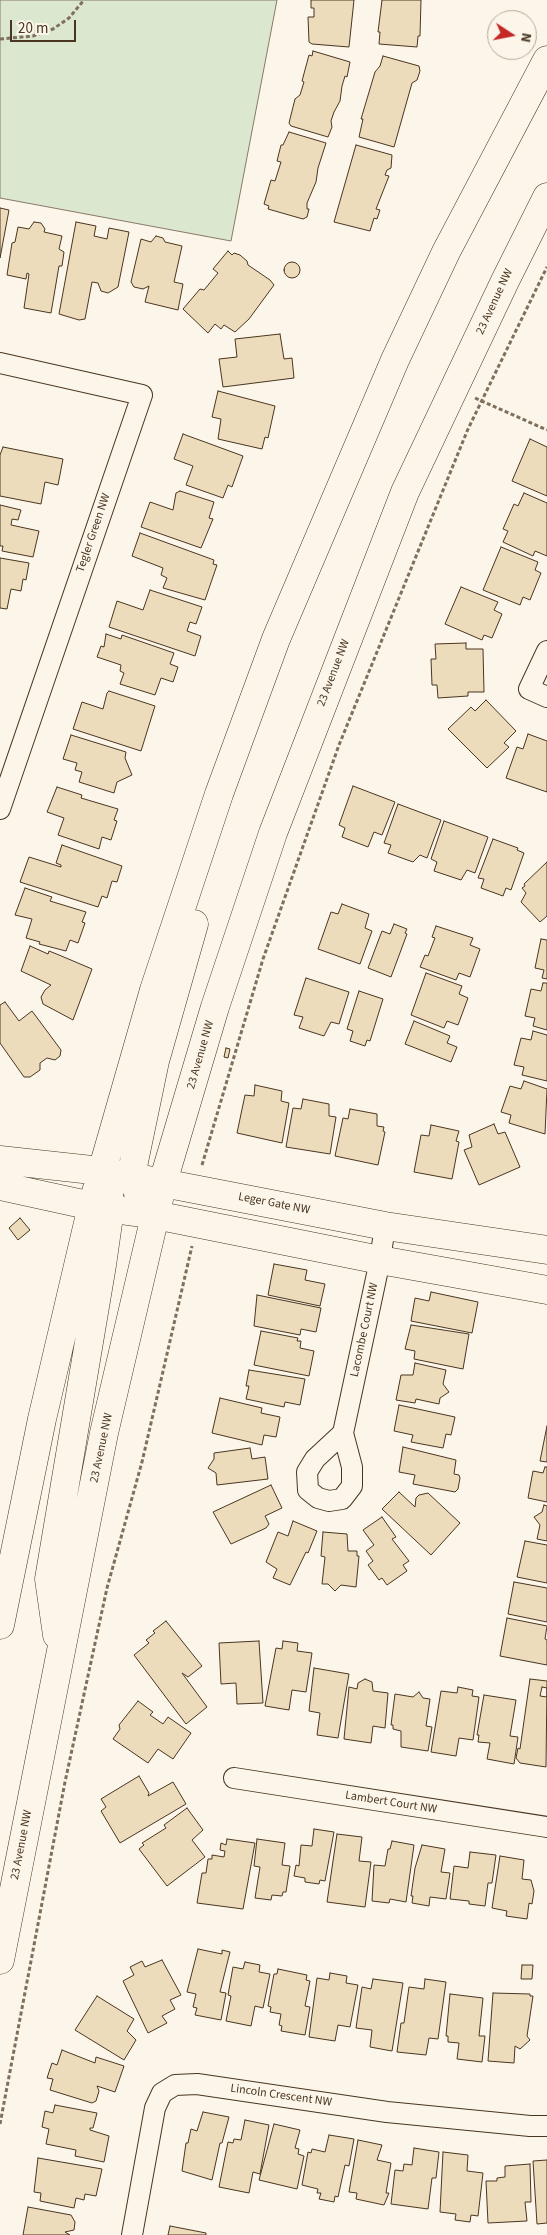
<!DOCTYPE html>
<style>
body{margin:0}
#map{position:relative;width:547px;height:2235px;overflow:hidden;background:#fbf6e9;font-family:"Source Sans 3",sans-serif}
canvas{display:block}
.north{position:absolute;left:487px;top:10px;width:50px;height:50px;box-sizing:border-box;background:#fbf6e9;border:1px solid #b4a999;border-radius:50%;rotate:101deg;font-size:14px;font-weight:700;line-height:20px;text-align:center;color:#4a3520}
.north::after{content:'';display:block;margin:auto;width:18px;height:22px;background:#c62828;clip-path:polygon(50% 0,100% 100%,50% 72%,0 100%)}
.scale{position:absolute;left:10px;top:20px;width:66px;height:22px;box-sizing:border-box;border:2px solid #4a3520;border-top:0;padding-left:6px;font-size:15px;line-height:18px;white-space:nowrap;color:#4a3520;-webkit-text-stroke:4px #fbf6e9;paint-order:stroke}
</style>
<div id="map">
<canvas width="547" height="2235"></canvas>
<div class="north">N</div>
<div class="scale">20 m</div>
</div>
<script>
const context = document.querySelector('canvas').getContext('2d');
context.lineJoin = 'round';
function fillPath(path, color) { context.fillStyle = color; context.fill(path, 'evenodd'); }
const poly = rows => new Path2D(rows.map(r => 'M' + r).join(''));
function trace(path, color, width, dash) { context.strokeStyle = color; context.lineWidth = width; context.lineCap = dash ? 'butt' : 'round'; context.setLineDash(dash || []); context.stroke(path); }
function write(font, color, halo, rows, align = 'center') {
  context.font = font + ' "Source Sans 3",sans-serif'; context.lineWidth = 4; context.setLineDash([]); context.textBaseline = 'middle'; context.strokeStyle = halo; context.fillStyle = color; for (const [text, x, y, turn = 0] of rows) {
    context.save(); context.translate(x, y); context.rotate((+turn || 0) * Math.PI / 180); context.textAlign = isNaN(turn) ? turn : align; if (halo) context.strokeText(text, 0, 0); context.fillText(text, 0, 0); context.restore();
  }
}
const green = poly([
 [0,0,277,0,231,241,0,198,0,0]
]);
fillPath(green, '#dce7d0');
trace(green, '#887966', 1);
const building = poly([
 [311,0,354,0,349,47,312,44,309,42,308,17,314,17,314,8,311,8,311,0],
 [382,0,421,0,420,36,418,36,417,47,379,44,380,32,378,32,382,0],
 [313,51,350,62,347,77,345,76,342,86,340,101,334,112,331,121,332,127,328,137,291,126,289,123,295,99,300,95,304,82,302,81,309,55,312,56,313,51],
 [383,56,419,66,420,71,417,80,412,83,394,147,359,137,363,119,361,119,375,72,380,66,383,56],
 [289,132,326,143,318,168,316,182,307,203,307,209,309,209,307,217,303,219,268,209,269,206,264,204,271,180,275,181,281,162,277,161,281,145,283,145,289,132],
 [356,145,392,155,391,168,387,170,385,175,389,176,376,209,380,210,377,219,374,218,370,231,334,222,356,145],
 [0,208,9,210,0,258,0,208],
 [34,222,41,223,45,229,44,232,62,236,59,249,64,252,62,266,59,266,51,313,24,308,29,274,27,273,26,279,7,275,12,243,15,242,18,227,29,229,34,222],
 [76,222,96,226,94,236,107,239,109,228,129,232,118,287,108,293,101,291,98,283,92,282,85,319,79,320,59,314,76,222],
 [156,236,163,238,165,242,182,246,174,282,183,284,178,310,145,302,149,286,143,289,134,287,131,282,141,239,151,242,156,236],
 [228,251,232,255,234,253,240,255,247,261,248,265,270,280,274,285,249,319,235,332,224,325,221,329,215,324,208,333,183,309,200,289,204,290,218,273,213,269,228,251],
 '284 270a8 8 0 1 1 16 0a8 8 0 1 1-16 0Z',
 [280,334,284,359,292,358,294,378,223,387,219,359,237,357,235,339,280,334],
 [218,391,275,406,268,438,265,437,262,449,218,439,221,419,212,417,218,391],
 [183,434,243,456,232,487,228,485,223,498,186,485,193,466,174,459,183,434],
 [530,439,547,447,547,496,512,481,530,439],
 [3,447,63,459,58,485,45,482,41,504,0,496,0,455,3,447],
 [180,491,214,502,209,518,213,519,201,548,141,527,150,502,173,510,176,493,180,491],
 [524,493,547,503,547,556,535,551,533,556,503,542,508,531,503,529,514,504,518,506,524,493],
 [0,505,21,510,18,520,12,519,11,525,39,531,33,557,2,551,3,546,0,546,0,505],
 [140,533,214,560,213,564,217,565,205,600,163,588,167,578,161,575,163,568,132,556,140,533],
 [501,547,538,562,535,570,541,573,530,600,523,597,520,605,483,590,501,547],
 [0,558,29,563,26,580,23,579,21,591,11,589,7,609,0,608,0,558],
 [461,587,498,602,494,610,502,614,492,638,484,635,482,640,445,624,461,587],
 [150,590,202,607,196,624,190,622,187,631,201,636,195,656,109,627,117,601,143,610,150,590],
 [106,634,121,639,122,635,174,653,170,664,178,667,173,682,161,678,155,695,120,684,124,673,120,671,121,665,97,657,101,646,104,647,106,634],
 [466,643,466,649,483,649,484,692,468,692,468,696,438,698,437,685,432,685,431,659,436,659,435,644,466,643],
 [109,691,155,706,141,751,73,729,82,702,103,709,107,693,109,691],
 [486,700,516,731,504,743,509,747,487,768,448,729,471,707,475,711,486,700],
 [528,734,547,741,547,792,506,778,517,747,523,749,528,734],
 [71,735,126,752,125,758,132,775,117,782,114,793,79,782,82,772,75,770,77,763,63,759,71,735],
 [353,786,395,802,382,835,374,832,368,847,342,837,345,828,339,825,353,786],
 [57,787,82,795,81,798,118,809,114,820,117,821,111,840,102,837,99,849,58,835,64,818,47,812,57,787],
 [398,804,441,820,427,858,420,855,413,862,388,853,391,845,384,843,398,804],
 [444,821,488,837,475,873,467,870,461,880,434,871,437,862,431,859,444,821],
 [493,839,518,848,517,850,524,853,511,890,506,888,503,896,481,888,484,879,478,878,493,839],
 [62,845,122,866,117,882,112,881,107,898,102,896,98,907,20,882,29,857,61,867,61,865,56,863,62,845],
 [547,862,547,916,540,922,521,902,526,893,522,888,525,886,524,884,547,862],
 [25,888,52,897,50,901,86,912,82,922,85,923,78,943,70,940,66,951,39,944,40,942,26,938,32,919,15,915,25,888],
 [342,904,369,914,365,928,372,931,360,964,318,949,331,912,338,914,342,904],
 [394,924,407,929,405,933,407,934,391,977,368,968,382,931,390,934,394,924],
 [436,926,473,938,470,945,480,949,470,977,459,973,456,980,420,967,425,955,428,956,435,938,432,937,436,926],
 [541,939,547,940,547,979,542,978,544,970,535,968,541,939],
 [30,946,48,954,49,951,59,955,92,969,73,1020,43,1004,41,997,45,990,51,985,21,971,30,946],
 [426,973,462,986,459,994,468,998,458,1025,447,1021,444,1028,411,1015,426,973],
 [306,978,349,992,339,1024,331,1022,324,1036,299,1028,303,1017,294,1015,306,978],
 [543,983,547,983,547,1030,533,1026,535,1018,525,1016,531,989,541,991,543,983],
 [359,991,383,999,370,1041,367,1040,365,1046,350,1041,353,1031,347,1029,359,991],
 [5,1002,19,1021,32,1011,61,1050,60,1056,55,1060,47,1058,40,1063,40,1070,30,1077,24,1077,0,1043,0,1005,5,1002],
 [414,1021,450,1036,447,1043,457,1047,451,1062,405,1044,414,1021],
 [533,1031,547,1035,547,1081,522,1075,524,1067,514,1065,521,1038,531,1040,533,1031],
 [226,1048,230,1049,228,1058,224,1057,226,1048],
 [524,1081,547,1089,545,1134,509,1123,511,1115,501,1112,510,1086,521,1089,524,1081],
 [255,1085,282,1091,281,1101,289,1103,282,1143,237,1133,245,1095,254,1096,255,1085],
 [303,1099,329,1104,329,1116,336,1117,330,1154,286,1147,293,1108,301,1109,303,1099],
 [350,1109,377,1114,377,1126,384,1127,383,1131,385,1132,378,1165,335,1156,343,1118,348,1119,350,1109],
 [494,1124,498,1134,505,1132,520,1167,479,1185,464,1150,472,1147,469,1135,494,1124],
 [431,1125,459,1131,456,1141,459,1142,452,1179,414,1172,421,1135,429,1136,431,1125],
 [20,1218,30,1230,18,1240,9,1228,20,1218],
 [274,1264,307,1270,305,1280,325,1284,320,1306,268,1295,274,1264],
 [431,1292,478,1302,472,1333,411,1321,415,1298,429,1301,431,1292],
 [257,1295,321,1308,316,1332,301,1329,300,1335,254,1326,257,1295],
 [411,1325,469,1334,463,1369,414,1359,415,1351,405,1349,411,1325],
 [261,1331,298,1338,297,1341,301,1341,300,1348,314,1351,309,1376,254,1365,261,1331],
 [415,1363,446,1370,443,1384,449,1392,440,1398,439,1404,416,1399,415,1403,396,1400,401,1375,413,1375,415,1363],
 [249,1370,305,1379,300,1405,285,1402,284,1407,246,1399,249,1386,246,1386,249,1370],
 [220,1398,262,1408,261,1413,280,1417,276,1437,264,1435,262,1445,212,1433,220,1398],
 [399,1405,455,1417,451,1435,446,1434,443,1448,411,1442,413,1435,394,1431,399,1405],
 [547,1426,547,1462,540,1461,547,1426],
 [403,1447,456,1460,454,1474,459,1475,460,1478,458,1489,455,1492,450,1491,413,1484,415,1475,399,1472,403,1447],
 [250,1448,252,1459,265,1457,268,1479,217,1485,216,1473,208,1468,214,1459,214,1453,250,1448],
 [545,1467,547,1467,547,1502,528,1498,533,1471,543,1473,545,1467],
 [271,1485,282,1508,265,1516,269,1524,266,1528,231,1544,213,1512,271,1485],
 [399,1492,415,1507,416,1498,419,1495,428,1493,460,1523,431,1555,382,1509,399,1492],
 [544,1505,547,1506,547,1541,537,1539,540,1525,534,1517,542,1512,544,1505],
 [382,1517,396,1537,392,1539,409,1561,403,1565,407,1571,387,1585,382,1578,379,1580,368,1565,373,1561,366,1551,374,1545,363,1530,382,1517],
 [293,1521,317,1531,308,1553,306,1552,290,1585,273,1578,277,1569,266,1562,278,1532,288,1536,293,1521],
 [323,1532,347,1534,348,1551,357,1551,357,1556,359,1556,356,1587,341,1585,335,1591,328,1584,322,1584,325,1557,321,1556,323,1532],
 [525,1541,547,1545,547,1583,517,1577,525,1541],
 [514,1582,547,1588,547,1622,508,1614,514,1582],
 [507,1618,547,1626,545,1639,547,1640,547,1665,500,1656,507,1618],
 [166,1621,202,1666,188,1677,182,1673,207,1707,186,1724,134,1655,149,1643,146,1640,155,1633,153,1631,166,1621],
 [259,1641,263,1703,237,1704,236,1683,221,1684,219,1643,259,1641],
 [283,1641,298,1643,297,1651,312,1653,306,1692,292,1690,289,1710,265,1706,276,1648,282,1649,283,1641],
 [314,1668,349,1674,338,1738,317,1735,320,1713,309,1711,314,1668],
 [365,1679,372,1682,373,1691,388,1693,385,1728,373,1726,371,1743,344,1739,349,1687,357,1689,358,1683,365,1679],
 [530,1679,547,1681,546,1767,520,1763,516,1758,518,1748,520,1749,530,1679],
 [458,1687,473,1690,472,1696,479,1697,473,1740,459,1738,456,1756,431,1752,441,1691,457,1693,458,1687],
 [542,1687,547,1688,547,1697,540,1696,542,1687],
 [419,1692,423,1698,430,1699,426,1726,432,1727,428,1751,401,1747,401,1731,393,1729,393,1725,391,1725,395,1694,413,1697,419,1692],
 [484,1695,516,1700,510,1736,518,1737,514,1764,487,1759,490,1743,478,1742,479,1735,477,1735,484,1695],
 [138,1701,153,1712,150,1715,163,1724,168,1717,191,1733,173,1759,158,1749,148,1763,113,1739,120,1729,119,1725,138,1701],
 [139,1776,149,1793,148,1796,173,1782,186,1804,120,1843,101,1811,106,1807,101,1799,139,1776],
 [187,1808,203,1830,192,1840,205,1857,167,1886,139,1849,144,1845,142,1843,166,1828,164,1825,187,1808],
 [314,1829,334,1832,325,1881,320,1880,319,1884,305,1882,305,1878,294,1876,296,1865,299,1866,301,1845,312,1846,314,1829],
 [337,1834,362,1837,359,1861,371,1862,365,1907,327,1902,337,1834],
 [227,1839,255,1843,243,1909,197,1903,202,1873,206,1873,208,1859,212,1859,212,1855,224,1857,225,1851,220,1850,221,1843,226,1845,227,1839],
 [257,1839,285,1843,282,1865,290,1866,286,1892,283,1892,282,1896,272,1895,271,1900,255,1898,260,1867,254,1866,257,1839],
 [392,1841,414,1845,406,1902,390,1899,389,1903,372,1901,374,1865,385,1866,388,1849,390,1849,392,1841],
 [422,1845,445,1849,441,1872,450,1873,446,1899,430,1897,429,1906,412,1903,413,1896,411,1896,415,1868,422,1845],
 [470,1852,496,1855,492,1883,488,1883,485,1906,469,1904,469,1901,450,1899,454,1866,468,1868,470,1852],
 [500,1856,524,1860,522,1879,531,1880,534,1891,532,1904,529,1903,527,1919,506,1916,507,1911,492,1908,500,1856],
 [198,1949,222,1954,222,1950,230,1952,220,1992,226,1993,221,2020,195,2015,197,2008,193,2007,196,1994,187,1992,198,1949],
 [162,1960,181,1995,170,2000,175,2009,162,2016,167,2023,148,2033,123,1981,134,1975,130,1967,142,1961,145,1967,162,1960],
 [245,1962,260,1965,259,1972,270,1974,263,2008,255,2006,251,2026,226,2021,231,1996,228,1995,233,1967,243,1969,245,1962],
 [522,1965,533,1965,532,1979,521,1979,522,1965],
 [278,1969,307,1975,306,1980,310,1981,305,2006,310,2007,305,2035,281,2031,282,2026,279,2025,281,2014,270,2012,271,2007,268,2006,274,1974,277,1974,278,1969],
 [330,1973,347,1976,346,1983,358,1985,350,2027,338,2025,335,2041,309,2037,317,1978,329,1980,330,1973],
 [373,1979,403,1983,392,2051,370,2047,372,2030,356,2028,362,1987,371,1989,373,1979],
 [425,1979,446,1982,438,2039,429,2038,426,2055,397,2052,401,2023,404,2023,409,1987,424,1989,425,1979],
 [493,1993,530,1994,530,1996,533,1996,527,2036,530,2040,520,2049,515,2046,514,2063,488,2061,493,1993],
 [450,1994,483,1998,479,2036,485,2036,482,2062,457,2059,459,2043,448,2042,448,2036,446,2036,450,1994],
 [97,1996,134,2019,127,2031,136,2040,124,2060,75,2030,97,1996],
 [62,2050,95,2063,96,2057,124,2066,115,2092,97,2086,99,2091,96,2101,92,2103,50,2090,53,2079,47,2078,52,2063,57,2065,62,2050],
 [55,2105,97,2113,93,2128,90,2128,90,2130,109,2136,104,2162,75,2156,76,2150,46,2144,49,2129,42,2127,45,2111,53,2113,55,2105],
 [203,2112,229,2117,222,2143,220,2143,212,2180,182,2171,186,2143,188,2143,191,2129,197,2131,203,2112],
 [245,2120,269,2125,260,2174,253,2172,249,2193,219,2187,228,2142,233,2143,234,2139,241,2140,245,2120],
 [274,2124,300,2130,295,2148,299,2149,298,2154,304,2156,297,2189,259,2180,274,2124],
 [329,2135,354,2139,349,2166,345,2165,338,2197,335,2196,334,2202,319,2199,321,2193,317,2193,318,2189,302,2185,308,2152,311,2153,312,2149,325,2152,329,2135],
 [358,2140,382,2145,377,2160,391,2163,386,2193,389,2193,384,2205,356,2199,357,2193,349,2192,358,2140],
 [414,2148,439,2152,436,2178,432,2178,428,2209,391,2204,395,2170,403,2171,404,2164,412,2165,414,2148],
 [443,2152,468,2155,467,2171,483,2173,478,2216,471,2215,470,2222,455,2220,456,2214,440,2212,443,2152],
 [38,2158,102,2169,96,2196,85,2194,84,2200,76,2198,74,2208,40,2201,41,2193,34,2192,38,2158],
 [547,2160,547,2223,537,2224,533,2161,547,2160],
 [530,2164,531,2202,525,2202,527,2221,488,2223,486,2181,497,2181,497,2178,505,2177,505,2166,530,2164],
 [28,2207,71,2215,75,2222,74,2230,65,2232,70,2235,23,2235,28,2207],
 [170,2226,206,2233,206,2235,168,2235,170,2226]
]);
fillPath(building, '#ecdcbc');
trace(building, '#4a3520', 1);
const street = poly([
 [0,363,142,395,0,809],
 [547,651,529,689,547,697],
 [343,1433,352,1467,352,1486,342,1499,329,1501,318,1498,308,1490,307,1472,315,1459,343,1433,380,1260,385,1226],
 [234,1778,547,1827],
 [132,2235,155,2108,162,2093,175,2085,197,2084,387,2112,530,2126,547,2126]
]);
const secondary = poly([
 [0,1160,101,1171,385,1226,547,1250],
 [0,1186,92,1206,155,1215,380,1260,547,1290],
 [138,1192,131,1176,155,1061,194,924],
 [0,1625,42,1419,92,1206,154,990,219,794,276,639,395,360,446,252,547,60],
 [57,1635,49,1579,102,1265,110,1209,109,1191],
 [0,1960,104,1433,163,1182,215,1007,273,833,405,492,505,281,547,197]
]);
trace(street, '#4a3520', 22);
trace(secondary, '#4a3520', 29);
trace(poly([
 [0,39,33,36,53,29,69,18,84,0],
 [475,398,547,430],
 [202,1165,263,959,339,745,468,429,547,267],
 [0,2124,65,1782,107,1588,142,1462,192,1246]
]), '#7f6f5c', 3, [4, 2.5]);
trace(street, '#fbf6e9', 20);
trace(secondary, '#fbf6e9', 28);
write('12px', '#4a3520', '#fbf6e9', [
 ["23 Avenue NW",495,302,-65],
 ["Tegler Green NW",94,533,-71],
 ["23 Avenue NW",334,673,-69],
 ["23 Avenue NW",201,1055,-74],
 ["Leger Gate NW",274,1204,11],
 ["Lacombe Court NW",365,1330,-78],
 ["23 Avenue NW",102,1448,-78],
 ["Lambert Court NW",391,1803,9],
 ["23 Avenue NW",22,1845,-79],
 ["Lincoln Crescent NW",281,2096,8]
]);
</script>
